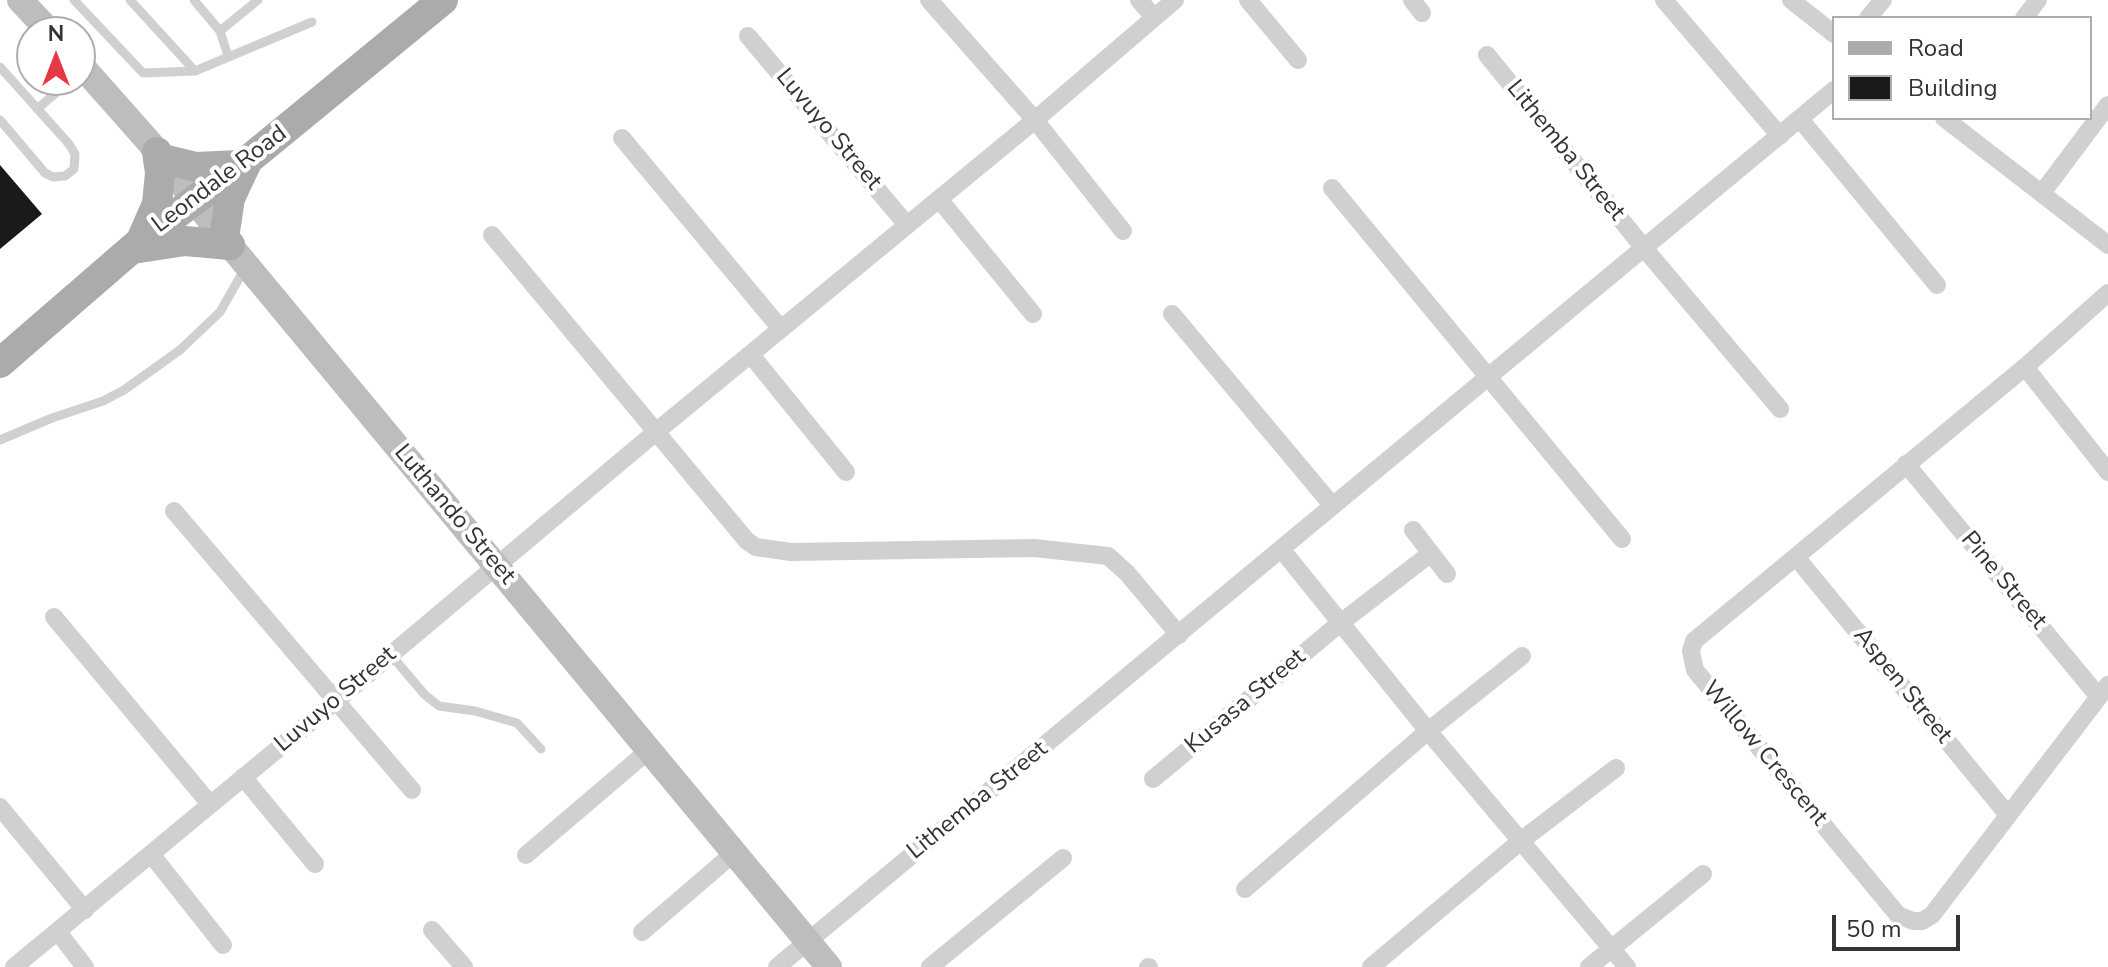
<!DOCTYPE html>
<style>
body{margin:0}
#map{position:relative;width:2108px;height:967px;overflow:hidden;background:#fff;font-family:"Nunito Sans",sans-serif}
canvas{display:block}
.legend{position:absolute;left:1832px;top:16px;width:260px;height:104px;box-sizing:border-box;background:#fff;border:2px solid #adadad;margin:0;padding:10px 14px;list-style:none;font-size:24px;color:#333}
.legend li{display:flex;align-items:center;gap:16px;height:40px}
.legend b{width:40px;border:2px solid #adadad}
.north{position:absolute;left:16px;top:16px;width:80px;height:80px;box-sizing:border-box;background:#fff;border:2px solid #adadad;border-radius:50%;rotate:0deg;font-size:22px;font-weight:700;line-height:32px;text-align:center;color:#333}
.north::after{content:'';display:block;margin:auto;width:28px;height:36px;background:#e63946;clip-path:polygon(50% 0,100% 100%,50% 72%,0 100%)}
.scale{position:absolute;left:1832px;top:915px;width:128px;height:36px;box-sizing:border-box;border:4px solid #333;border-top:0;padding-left:10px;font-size:24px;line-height:28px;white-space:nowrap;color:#333;-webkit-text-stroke:6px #fff;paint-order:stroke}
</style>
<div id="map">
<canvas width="2108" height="967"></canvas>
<ul class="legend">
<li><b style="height:10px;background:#ababab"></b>Road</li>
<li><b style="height:22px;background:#1a1a1a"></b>Building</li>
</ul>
<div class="north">N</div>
<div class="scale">50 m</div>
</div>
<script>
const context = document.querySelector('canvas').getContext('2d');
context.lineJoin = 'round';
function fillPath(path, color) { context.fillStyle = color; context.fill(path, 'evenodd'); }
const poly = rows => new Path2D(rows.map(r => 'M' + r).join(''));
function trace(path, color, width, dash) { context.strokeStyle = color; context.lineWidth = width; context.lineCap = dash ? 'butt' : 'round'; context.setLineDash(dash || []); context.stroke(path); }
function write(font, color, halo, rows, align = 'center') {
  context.font = font + ' "Nunito Sans",sans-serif'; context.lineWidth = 8; context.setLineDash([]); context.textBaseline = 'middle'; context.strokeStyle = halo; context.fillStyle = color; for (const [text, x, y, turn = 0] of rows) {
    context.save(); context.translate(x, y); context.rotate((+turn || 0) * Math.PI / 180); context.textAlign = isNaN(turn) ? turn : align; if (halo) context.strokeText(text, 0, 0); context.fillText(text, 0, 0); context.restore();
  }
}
fillPath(poly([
 [0,165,42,214,0,249]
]), '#1a1a1a');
trace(poly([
 [74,0,143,73,195,71,130,0],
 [194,0,220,31,228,56],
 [220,31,258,0],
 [0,67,69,144,75,154,74,169,65,176,53,177,45,173,0,120],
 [195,71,312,22],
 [37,109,71,80],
 [0,440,52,418,103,401,124,390,180,350,220,312,245,268],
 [391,655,425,695,439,706,475,711,517,723,541,749]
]), '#d0d0d0', 9);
trace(poly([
 [929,0,1035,120,1123,231],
 [1139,0,1154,17],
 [1248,0,1298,60],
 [1412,0,1422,13],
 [1664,0,1780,136],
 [1791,0,1834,34],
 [1868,18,1883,0],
 [2024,18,2038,0],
 [748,36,907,225],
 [1487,55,1644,248,1780,409],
 [1944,118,2108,245],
 [1800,119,1937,285],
 [622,138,781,329],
 [1332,188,1622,539],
 [2042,193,2108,105],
 [939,199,1033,314],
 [492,235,747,541,756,547,791,552,1034,548,1108,556,1127,573,1179,635],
 [2108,293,2025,367,1694,641,1691,651,1695,670,1898,915,1913,921,1922,921,1932,915,2108,685],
 [1172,314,1332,505],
 [751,355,846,472],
 [2025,367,2108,472],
 [1906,464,2099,697],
 [174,511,412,790],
 [1413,530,1447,574],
 [1282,550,1428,731,1627,967],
 [1796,557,2008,815],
 [54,617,210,804],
 [243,777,315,864],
 [1153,779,1339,624,1431,553],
 [0,807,85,910],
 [151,854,223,945],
 [526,855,649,750],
 [1245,889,1428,731,1522,656],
 [432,930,464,967],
 [58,932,85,967],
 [642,932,734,853],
 [14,967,337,700,657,431,1035,120,1175,0],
 [777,967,1834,90],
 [930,967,1063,858],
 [1148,967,1149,967],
 [1371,967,1522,840,1616,768],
 [1589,967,1703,874]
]), '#d0d0d0', 18);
trace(poly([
 [20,0,50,32],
 [80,64,149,142,224,238,829,967]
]), '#bdbdbd', 26);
trace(poly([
 [163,159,196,167,240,165],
 [142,238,157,204,160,173,157,152],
 [224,238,230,198,247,162],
 [133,249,185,241,230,245],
 [0,363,142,240,248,160,443,0]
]), '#ababab', 30);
write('24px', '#333', '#fff', [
 ["Luvuyo Street",828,130,50],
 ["Lithemba Street",1565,151,51],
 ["Leondale Road",220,180,-37],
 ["Luthando Street",454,515,50],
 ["Pine Street",2003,581,50],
 ["Aspen Street",1902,686,51],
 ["Luvuyo Street",336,700,-40],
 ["Kusasa Street",1246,702,-40],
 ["Willow Crescent",1764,754,50],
 ["Lithemba Street",978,801,-39]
]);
</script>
